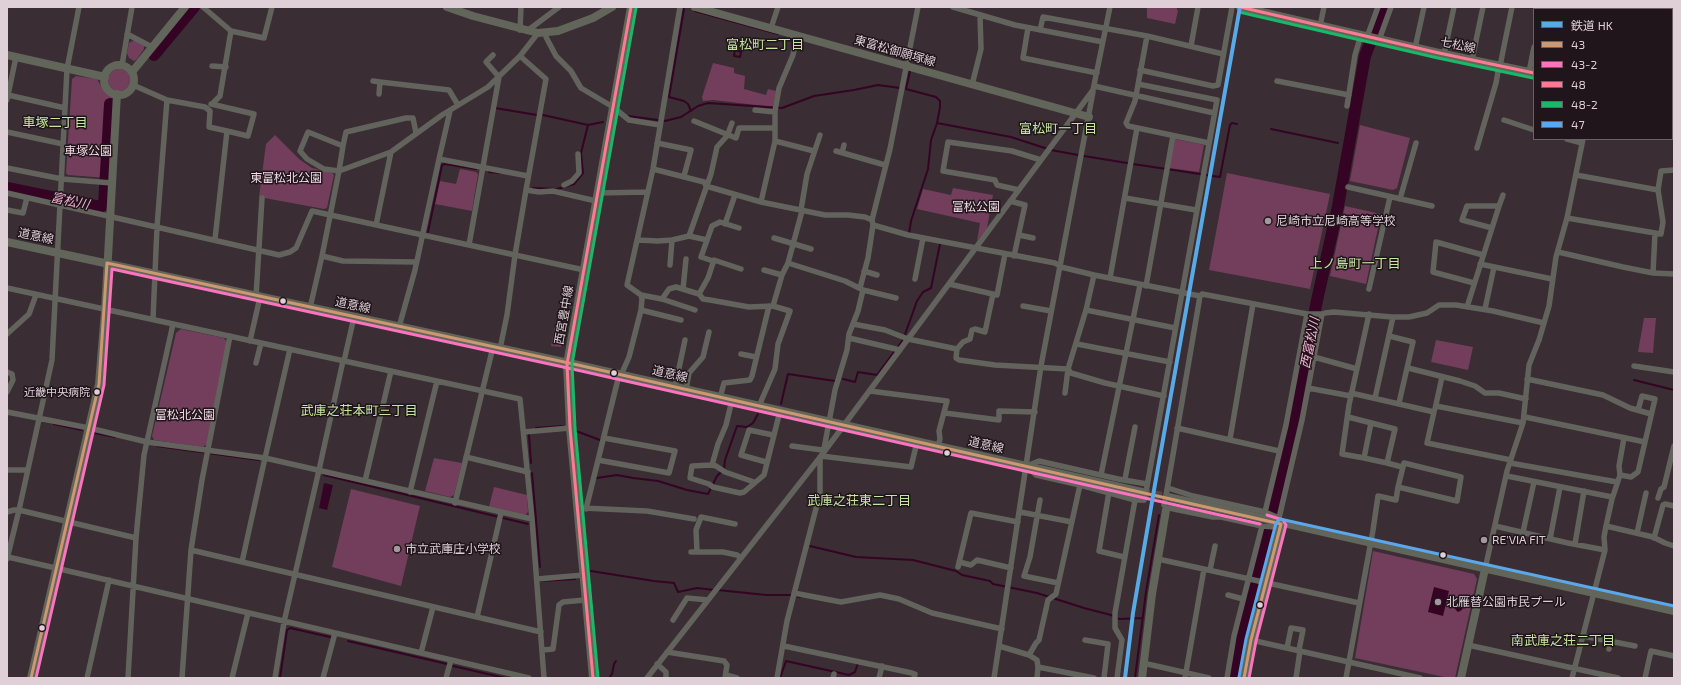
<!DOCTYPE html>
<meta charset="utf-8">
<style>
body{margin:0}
#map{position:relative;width:1681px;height:685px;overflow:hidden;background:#3a2d34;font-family:"Exo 2","Noto Sans JP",sans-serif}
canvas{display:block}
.frame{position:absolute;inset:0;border:8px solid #dfd0d7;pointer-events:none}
.legend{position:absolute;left:1533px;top:8px;width:140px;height:132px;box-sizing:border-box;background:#1f151a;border:1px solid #6c6066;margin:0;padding:5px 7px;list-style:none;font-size:12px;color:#dfd0d7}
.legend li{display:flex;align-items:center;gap:8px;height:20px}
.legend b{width:20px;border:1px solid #6c6066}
</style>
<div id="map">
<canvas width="1681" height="685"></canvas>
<div class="frame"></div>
<ul class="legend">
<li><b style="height:5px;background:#58aae6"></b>鉄道 HK</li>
<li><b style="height:5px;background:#cd976f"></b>43</li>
<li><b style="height:5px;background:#fc73be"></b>43-2</li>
<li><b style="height:5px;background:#fe7a93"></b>48</li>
<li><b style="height:5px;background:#1ab867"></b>48-2</li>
<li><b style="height:5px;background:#5aa8eb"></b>47</li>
</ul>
</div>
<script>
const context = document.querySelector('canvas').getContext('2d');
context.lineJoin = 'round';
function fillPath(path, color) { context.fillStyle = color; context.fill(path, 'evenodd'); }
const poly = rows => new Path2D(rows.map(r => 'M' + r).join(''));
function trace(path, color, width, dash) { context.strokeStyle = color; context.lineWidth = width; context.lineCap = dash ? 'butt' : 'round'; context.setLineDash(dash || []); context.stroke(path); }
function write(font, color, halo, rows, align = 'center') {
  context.font = font + ' "Exo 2","Noto Sans JP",sans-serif'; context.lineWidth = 3; context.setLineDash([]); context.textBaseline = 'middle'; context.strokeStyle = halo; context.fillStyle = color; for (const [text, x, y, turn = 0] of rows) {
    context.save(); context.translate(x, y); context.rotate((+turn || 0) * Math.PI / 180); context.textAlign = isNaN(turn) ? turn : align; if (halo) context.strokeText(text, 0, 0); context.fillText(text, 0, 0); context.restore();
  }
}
fillPath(poly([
 [1147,7,1176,7,1178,11,1175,24,1147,18],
 [134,40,144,45,144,49,137,59,134,61,129,58,127,53,129,43],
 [713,63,734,68,734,73,745,76,744,89,766,95,768,89,776,91,773,107,713,100,703,101,702,97],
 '108 80a11 11 0 1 1 22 0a11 11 0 1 1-22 0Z',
 [76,76,97,79,105,93,112,98,107,178,68,175,66,173,72,79],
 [1360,125,1410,138,1397,188,1393,190,1350,181],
 [275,135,299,159,312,168,332,173,334,175,327,208,324,209,259,197,266,144],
 [1175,139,1204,145,1199,172,1169,168],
 [460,169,476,172,478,174,472,211,435,204,440,181,456,184],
 [1227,173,1330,194,1310,289,1209,270],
 [953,188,993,195,987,228,977,241,980,223,917,209,923,189,951,195],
 [1345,206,1381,214,1366,284,1330,276],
 [1644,318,1656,318,1653,353,1638,352],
 [555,326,565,327,561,347,551,346],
 [181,329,224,338,227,342,207,444,203,447,154,440,152,436,176,333],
 [1436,340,1473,347,1468,370,1431,362],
 [434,458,462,463,454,495,450,497,425,491],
 [494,487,527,495,528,512,525,515,489,507],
 [351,489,420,506,401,586,332,567],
 [1373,551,1474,574,1477,579,1455,678,1449,678,1355,658]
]), '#723e5c');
fillPath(poly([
 [324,483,333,485,327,510,319,508],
 [1434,587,1449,591,1443,616,1428,612],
 [1461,595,1464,598,1462,610,1458,612,1455,609,1459,596]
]), '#350424');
trace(poly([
 [684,9,669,97,684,101,688,104,691,111],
 [695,11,778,34],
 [738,51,735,50,734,56,740,57,741,52,739,51],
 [495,108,537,115],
 [543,115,588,125],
 [628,116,665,121,681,117,698,106,708,103,782,108,814,96,854,90,878,85,900,88],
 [937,123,1011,137,1051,150,1078,155],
 [1271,129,1338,143],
 [1346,145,1349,145],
 [1084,156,1127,163],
 [1133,164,1200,174],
 [489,172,500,173],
 [1206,175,1220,177,1230,125,1232,123,1237,124],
 [533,188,557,189,574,184,583,173,581,153,588,125,603,122],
 [428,232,442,165,445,164,476,169],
 [909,234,911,221,928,169,931,140,937,123,940,107,940,101,936,97,906,89,910,71],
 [843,379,855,382,858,372,877,375,903,340,917,301,923,292,931,288,940,244],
 [1634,380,1674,390],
 [781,404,788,374,835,381],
 [54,424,82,430],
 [536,428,563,426],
 [576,431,600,440],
 [95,433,115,437],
 [529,435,531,463],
 [157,446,259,460],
 [532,473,540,567],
 [324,475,528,524],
 [597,478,617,475,633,478,658,481,687,490,708,494,717,476,724,469,725,460,737,426,747,427,753,423,758,414],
 [810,546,856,557,913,560,956,571,962,575,990,581,993,584,1037,593,1084,608,1111,615,1119,619,1142,618],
 [591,571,654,581,674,583,678,592,697,588,714,590],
 [541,581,575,579],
 [718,590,766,595,791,595,800,597],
 [348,641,447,664],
 [453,666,505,678],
 [280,678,287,630,290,628,330,637],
 [609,678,612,674,614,664,616,661],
 [780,678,786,661,849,675,855,672,858,663],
 [1135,678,1146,592,1159,515]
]), '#350424', 2);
trace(poly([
 [154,55,194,7],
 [7,188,100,207,104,205,110,104],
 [1233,678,1240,638,1294,426,1316,305,1338,206,1365,56,1384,7]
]), '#350424', 12);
trace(poly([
 [1142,492,1168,497]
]), '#53454c', 8, [8, 4]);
trace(poly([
 [203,7,231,31,220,96,212,104],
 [953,7,1015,25,1103,42],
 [1542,9,1543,7],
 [1571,9,1572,7],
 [1650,9,1650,7],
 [1320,26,1324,7],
 [771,28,778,7],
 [1028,28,1023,58,1097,73],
 [520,30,521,7],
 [1040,30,1043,17,1147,36,1223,54],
 [231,31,264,38,272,7],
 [527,31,559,7],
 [546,33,546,37,556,56,571,71,581,88,613,107,629,120,660,125],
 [127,34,152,47],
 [1147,36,1135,101,1126,123,1128,126,1209,143],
 [1367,37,1378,7],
 [1379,40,1391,7],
 [1191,46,1198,7],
 [1415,48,1424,7],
 [1444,54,1454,7],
 [520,56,546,79,526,190],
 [1472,60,1483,7],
 [122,65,132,7],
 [212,66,226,67],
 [1500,66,1512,7],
 [1140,70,1213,86,1218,85,1232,7],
 [1529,72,1534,47],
 [373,81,380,82,379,94],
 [1277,81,1349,95],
 [380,82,449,90,458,105],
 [1138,84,1217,100,1147,486],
 [133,85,167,100,157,227,153,319],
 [972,85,981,49,980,15],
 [1094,86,1214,113],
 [8,95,65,108],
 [7,100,16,57],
 [167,100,205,107,210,111,209,127,227,131,215,239],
 [211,104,254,114,248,136,227,131],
 [1347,106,1355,55,1361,35],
 [755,110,775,112],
 [1504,120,1534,130],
 [694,121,736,138,739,128,775,128],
 [7,132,63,144],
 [1567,139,1582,143],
 [775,141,814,151],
 [657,143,691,150,684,176],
 [343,146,346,132,406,118,413,118,416,133],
 [1477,148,1496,83,1499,66],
 [836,151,885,165],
 [391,152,339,171,324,169,307,159,300,151,308,132,343,146,339,171,322,256,343,261,416,262],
 [842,153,844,145],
 [439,159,450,111],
 [7,168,62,179,112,183],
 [653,169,704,182,706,186,761,202,825,215,848,215,865,217,872,220],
 [1576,175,1658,190,1661,171,1674,170],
 [564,185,572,181,579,173,578,154],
 [1348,187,1432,206],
 [1019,190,997,185,995,180,943,171,948,142,1012,151,1041,160],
 [7,193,279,255,290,252,296,248,312,211,515,255,526,190,539,192,553,191,596,201],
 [597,193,648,192],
 [1125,198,1196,210],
 [1400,199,1416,143],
 [1010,201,1025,205,1014,256],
 [761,202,775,141,775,111,779,88,793,55,797,36],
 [1499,206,1503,195],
 [7,210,23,213,27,198],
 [801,210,807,174,820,135],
 [1567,218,1655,233],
 [725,224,735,195],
 [376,225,391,152,442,115,488,87,520,56,538,33],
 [873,225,908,235,1055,263,1061,267,1094,275,1200,296],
 [1019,235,1033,238],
 [689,236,711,174,717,147,727,136,732,123],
 [774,238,811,249],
 [637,240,658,241,672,240,689,236,707,240],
 [469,245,499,77,486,62,493,55],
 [1558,252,1623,267,1653,273,1674,274],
 [713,261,701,257,712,226,720,222,739,228],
 [788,263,845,281,863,290,896,298],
 [1480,264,1552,279],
 [670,265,672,240],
 [864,271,877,275],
 [1653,273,1655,233,1661,234,1663,222,1658,190],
 [782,275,788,263,802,211],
 [1110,278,1137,128],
 [915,279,923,238],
 [1474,283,1433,272,1436,242,1483,255],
 [949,284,997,295,1005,254],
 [1146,286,1173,136],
 [7,288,520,399,532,519,544,678],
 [860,288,868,258,873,225,872,220,890,149,918,7],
 [683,289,686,259],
 [1369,289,1390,197],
 [699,294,708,278,714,260,741,269],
 [641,295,662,299,695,310],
 [256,297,262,198],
 [662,299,669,289,676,287,699,294,703,299,710,300,749,307,773,306],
 [1023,306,1051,311],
 [1467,307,1499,206,1467,206,1462,220,1492,228],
 [310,308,322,256],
 [1485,309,1494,267],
 [641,310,681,320],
 [1086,310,1175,328],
 [1369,314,1349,405,1342,454,1364,458,1371,423],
 [853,324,885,330,908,339,957,349,956,358,959,360,995,365,1068,369,1071,373,1105,383,1164,396],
 [399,327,415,270,439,159,528,176],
 [7,334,29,314,36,295],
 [1389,336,1413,342,1399,403],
 [849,338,900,350],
 [250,341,260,297],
 [1077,344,1170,362],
 [500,349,507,315,515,255,584,270],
 [957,349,963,342,970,339,972,330,975,329,985,332,993,294],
 [741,354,756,357],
 [1314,357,1357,369],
 [344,361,354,317],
 [256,363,261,343],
 [1634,366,1674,372],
 [1408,368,1460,381,1475,386,1485,393,1499,393,1526,399],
 [7,372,12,374,13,380,7,392],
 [621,375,629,357,641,310,642,299,641,295,627,285,653,169,680,7],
 [1527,379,1603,395,1630,408,1651,414],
 [675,387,685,340],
 [1308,388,1351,396],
 [686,390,689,373,703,357,709,332],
 [870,391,947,401,939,431,940,439,938,446],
 [1065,393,1068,369,1086,310,1094,275],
 [1351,393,1434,412,1427,443,1511,460],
 [720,398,724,383,750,380,752,376,769,306],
 [1375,398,1393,317],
 [759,406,775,369,778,344,790,311,773,306,782,275,764,270],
 [1436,406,1523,423],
 [1435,409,1442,377],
 [7,412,89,428,147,442,265,458,532,519],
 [945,413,999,420,999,411,1035,412],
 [1348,417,1395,429,1387,463,1402,467],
 [1525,417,1645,442],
 [1177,428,1279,451],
 [524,432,570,428],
 [1230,439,1253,304],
 [792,446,822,450],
 [823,454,835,390,847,350,849,334,858,311,863,290],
 [821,456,911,467,917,442],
 [466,457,528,472],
 [1364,458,1387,463],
 [598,460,669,473,675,451,604,438],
 [766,462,741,455,749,430,773,435],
 [1510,463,1617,482],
 [712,465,718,444,726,425,732,400],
 [7,470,27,470],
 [1101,475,1140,285],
 [1620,475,1631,477,1638,472,1655,399,1642,396,1638,410],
 [1507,476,1612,497],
 [1125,479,1135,427],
 [365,481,391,371],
 [754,482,725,472,716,466,712,465,692,466,690,478,709,484,713,487,740,493,744,492,764,475,780,411],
 [1168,488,1193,496,1265,512,1279,518],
 [1167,490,1200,296,1202,294,1307,314,1322,314,1325,313,1334,312,1392,317,1409,317,1427,313,1439,305,1456,305,1493,311,1544,323],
 [410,492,437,381],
 [1109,492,1099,551,1124,557],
 [1658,498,1661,489,1664,487,1674,446],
 [1040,500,1030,557,1024,576,1058,583],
 [1144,500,1135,500,1080,485,1036,475,1027,466,1039,461,1118,479,1147,484],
 [455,503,493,347],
 [583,508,647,511,694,519],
 [1166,508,1169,508,1213,517,1221,517,1262,526,1276,527,1281,524,1279,518,1302,420,1322,314],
 [586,509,619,375],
 [7,512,14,510,19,510,136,538],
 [1020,512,1072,522],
 [1265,512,1286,425,1307,314],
 [1495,526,1568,543,1605,550],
 [1606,526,1653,537,1665,543,1674,546],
 [1523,532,1534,482],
 [1637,533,1646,493],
 [1654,538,1663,505,1665,504,1674,506],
 [1550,539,1560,487],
 [1575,544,1584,491],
 [191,550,541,632],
 [691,552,723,552,737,555,741,558],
 [697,552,696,530,701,517,735,524],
 [8,557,529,678],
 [7,559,19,510,52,360,67,69,79,7],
 [1158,559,1359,603],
 [242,562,265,458,290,349],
 [959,562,971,565,977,560,1011,568],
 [958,567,971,513,1018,522],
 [1485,569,1507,471,1523,423,1529,365,1539,340,1549,306,1556,257,1567,218,1583,139],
 [1210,570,1215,546],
 [537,579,584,575],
 [794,593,841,602,880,595,899,599,932,613,1002,629],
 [1228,595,1243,599],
 [477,617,501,513],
 [673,620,687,598,708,600],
 [1583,636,1635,646],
 [1085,640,1108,644,1104,678],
 [1251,640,1420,678],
 [1468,645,1618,678],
 [784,646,912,673,915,674,914,678],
 [999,646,1029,655,1037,660,1038,667,1037,678],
 [1287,648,1291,628,1303,630,1299,650],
 [1609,649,1611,642],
 [543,650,553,649,559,605,563,602,585,600],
 [667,652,724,661,727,665,725,678],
 [421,653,433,607],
 [1029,655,1036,643,1039,640,1048,600,1056,594,1080,485],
 [1143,663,1209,678],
 [657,664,666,672,666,678],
 [1038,667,1094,678],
 [726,675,737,678],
 [87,678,109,580],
 [128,678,136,538,144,455,173,324],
 [182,678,191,550,202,480,230,336],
 [232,678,248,613],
 [275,678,284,622,319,470,343,361],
 [323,678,335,633],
 [446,678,451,660],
 [647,678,821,456,1093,90,1110,7],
 [777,678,787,621,820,493,820,457],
 [833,678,834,674],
 [879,678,882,666],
 [994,678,1041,366,1093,92],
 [1117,678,1122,640,1115,628,1115,613,1135,500],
 [1185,678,1204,569],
 [1227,678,1234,636,1262,526],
 [1296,678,1300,651],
 [1346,678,1373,530,1378,496,1396,500,1398,487,1404,463,1461,477,1457,501,1398,487],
 [1572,678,1605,550,1604,537,1606,526,1612,499,1620,475,1619,466,1624,438],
 [1645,678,1651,651,1674,656]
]), '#62635c', 5.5);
trace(poly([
 [447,7,473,16,538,33,558,31,593,18,612,7],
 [695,7,1089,117],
 [1240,7,1439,53,1534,73],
 [1604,9,1604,7],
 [7,55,105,77],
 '104 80a15 15 0 1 1 30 0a15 15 0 1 1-30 0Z',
 [132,72,185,7],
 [1672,101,1674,101],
 [7,242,578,365,1142,492],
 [1168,497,1674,611],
 [31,678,99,384,105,311,117,94],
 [593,678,570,428,567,364,631,7],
 [1142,678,1152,594,1166,510],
 [1244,678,1251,640,1281,524],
 [1461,678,1485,569]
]), '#62655a', 8);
trace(poly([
 [1144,500,1147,486],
 [1164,505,1167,490]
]), '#62635c', 5.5);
trace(poly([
 [31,678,99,384,107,263,578,365,1281,524,1251,640,1244,678]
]), '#cd976f', 3);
trace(poly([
 [36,678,104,385,112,269,577,370,1260,524],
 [1249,678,1256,641,1286,525,1283,520,1267,515]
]), '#fc73be', 3);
trace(poly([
 [1240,7,1439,53,1534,73],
 [593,678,570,428,567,364,631,7]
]), '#fe7a93', 3);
trace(poly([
 [1239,12,1438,58,1533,78],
 [598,678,575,428,572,364,636,8]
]), '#1ab867', 3);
trace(poly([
 [1239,677,1246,639,1276,523,1280,519,1674,606]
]), '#5aa8eb', 3);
trace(poly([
 [1125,678,1133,613,1154,490,1240,7]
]), '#58aae6', 4);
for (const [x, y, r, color] of [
 [1268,221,4,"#a5979e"],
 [283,301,3.5,"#dfd0d7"],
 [614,373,3.5,"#dfd0d7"],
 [97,392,3.5,"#dfd0d7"],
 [947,453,3.5,"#dfd0d7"],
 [1484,540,4,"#a5979e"],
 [397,549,4,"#a5979e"],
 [1443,555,3.5,"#dfd0d7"],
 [1438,602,4,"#a5979e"],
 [1260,605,3.5,"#dfd0d7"],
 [42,628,3.5,"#dfd0d7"]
]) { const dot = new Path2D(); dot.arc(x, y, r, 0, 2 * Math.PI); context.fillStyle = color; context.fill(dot); trace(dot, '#1f151a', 1.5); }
write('11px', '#dfd0d7', '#1f151a', [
 ["近畿中央病院",90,392]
], 'right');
write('12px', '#dfd0d7', '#1f151a', [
 ["七松線",1458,45,12],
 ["東富松御願塚線",895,51,16],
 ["道意線",36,236,12],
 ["道意線",353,305,12],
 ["西宮豊中線",564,315,-80],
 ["道意線",670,374,13],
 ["道意線",986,445,13]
]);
write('12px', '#f3dbe7', '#1f151a', [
 ["車塚公園",88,151],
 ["東富松北公園",286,178],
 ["富松公園",976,207],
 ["富松北公園",185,415]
]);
write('12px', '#dfd0d7', '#1f151a', [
 ["尼崎市立尼崎高等学校",1276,221],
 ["RE'VIA FIT",1492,540],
 ["市立武庫庄小学校",405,549],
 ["北雁替公園市民プール",1446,602]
], 'left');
write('13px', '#c5e7a0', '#1f151a', [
 ["富松町二丁目",765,45],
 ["車塚二丁目",55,123],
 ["富松町一丁目",1058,129],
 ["上ノ島町一丁目",1355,264],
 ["武庫之荘本町三丁目",359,411],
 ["武庫之荘東二丁目",859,501],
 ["南武庫之荘二丁目",1563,641]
]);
write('italic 13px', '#f4afd3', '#1f151a', [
 ["富松川",70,201,12],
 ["西富松川",1310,343,-79]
]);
</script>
